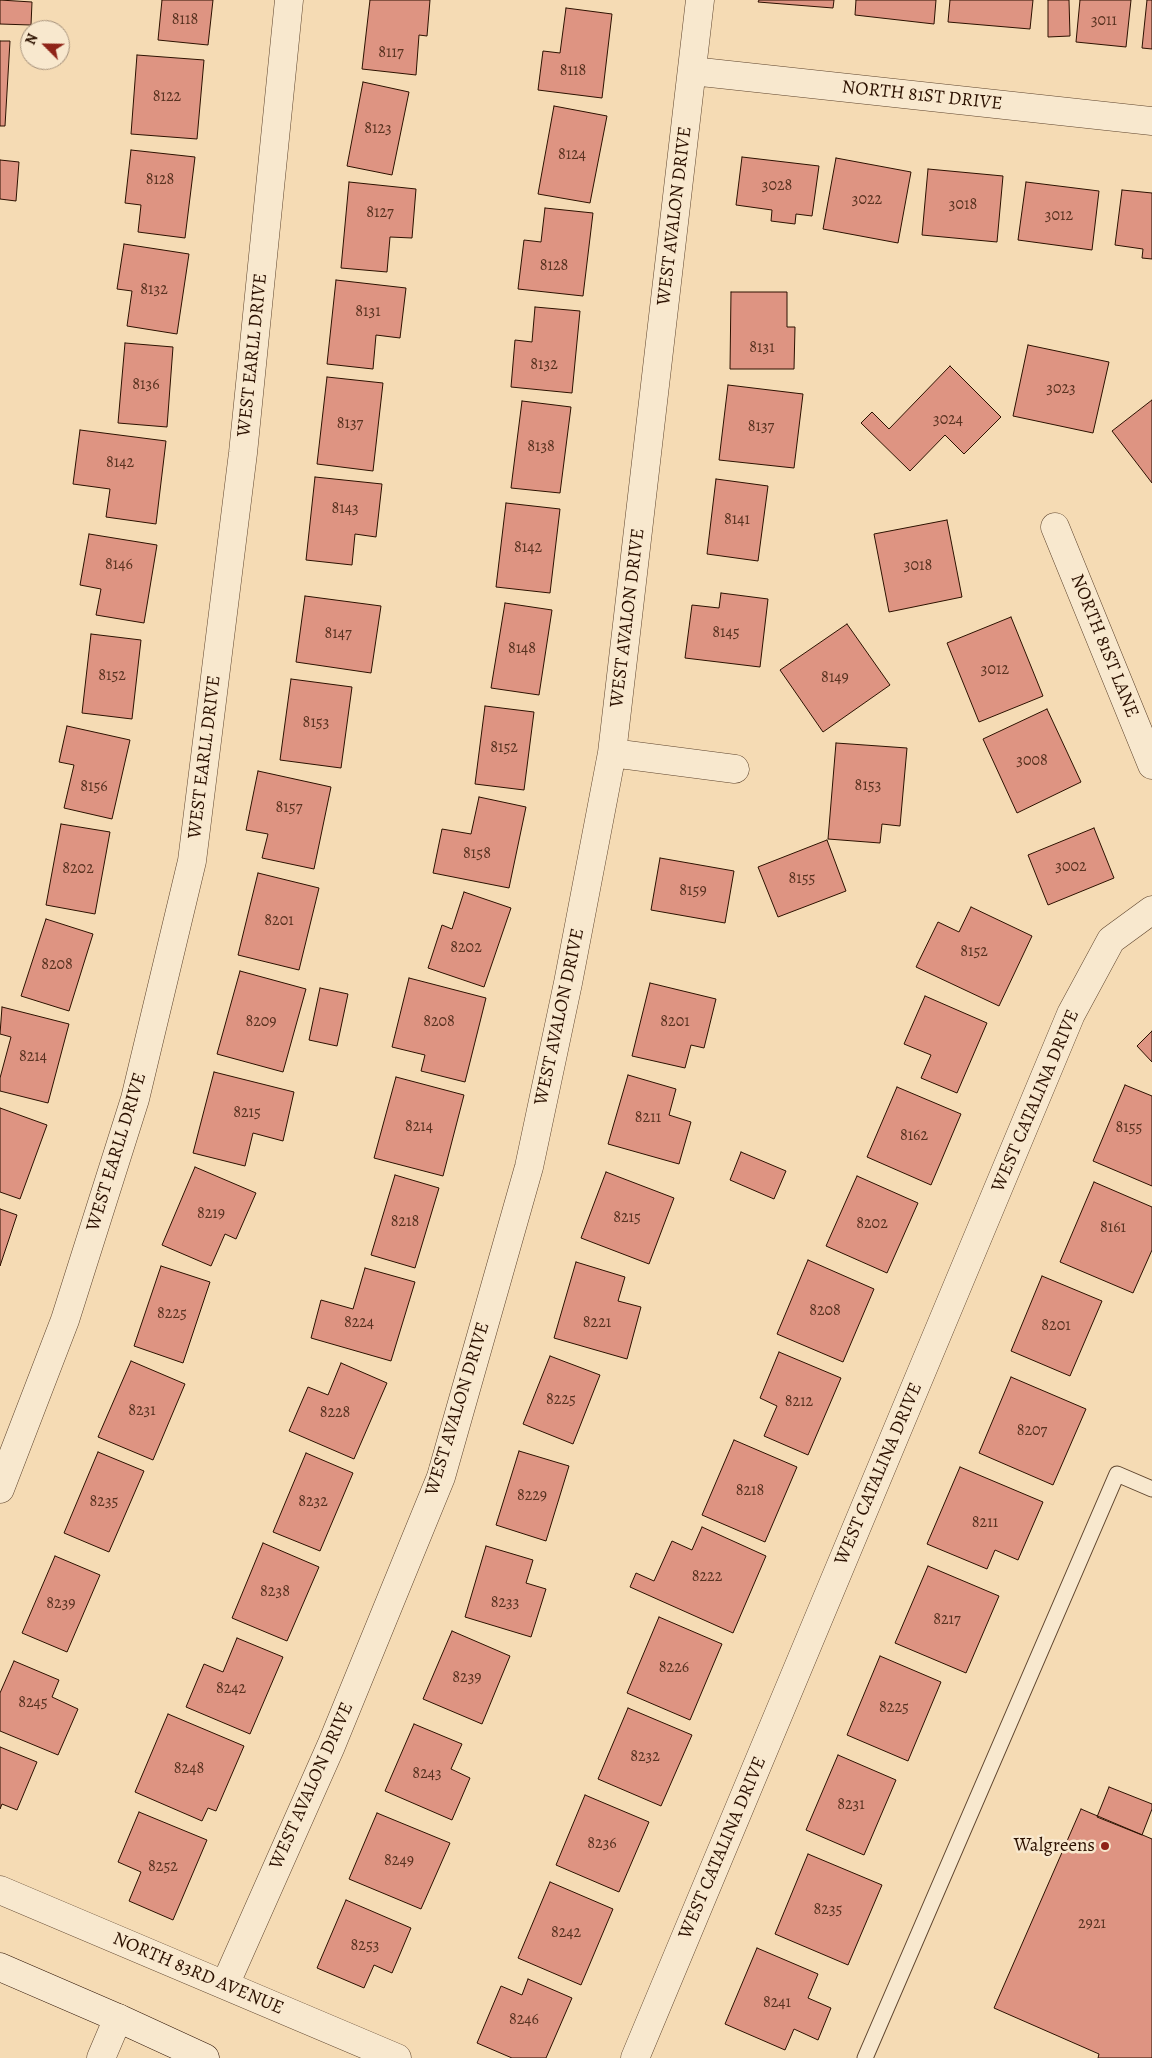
<!DOCTYPE html>
<style>
body{margin:0}
#map{position:relative;width:1152px;height:2058px;overflow:hidden;background:#f5dbb4;font-family:Alegreya,serif}
canvas{display:block}
.north{position:absolute;left:20px;top:20px;width:50px;height:50px;box-sizing:border-box;background:#f8e8ce;border:1px solid #a6927c;border-radius:50%;rotate:293deg;font-size:14px;font-weight:700;line-height:20px;text-align:center;color:#2c1100}
.north::after{content:'';display:block;margin:auto;width:18px;height:22px;background:#8f2418;clip-path:polygon(50% 0,100% 100%,50% 72%,0 100%)}
</style>
<div id="map">
<canvas width="1152" height="2058"></canvas>
<div class="north">N</div>
</div>
<script>
const context = document.querySelector('canvas').getContext('2d');
context.lineJoin = 'round';
function fillPath(path, color) { context.fillStyle = color; context.fill(path, 'evenodd'); }
const poly = rows => new Path2D(rows.map(r => 'M' + r).join(''));
function trace(path, color, width, dash) { context.strokeStyle = color; context.lineWidth = width; context.lineCap = dash ? 'butt' : 'round'; context.setLineDash(dash || []); context.stroke(path); }
function write(font, color, halo, rows, align = 'center') {
  context.font = font + ' Alegreya,serif'; context.lineWidth = 5; context.setLineDash([]); context.textBaseline = 'middle'; context.strokeStyle = halo; context.fillStyle = color; for (const [text, x, y, turn = 0] of rows) {
    context.save(); context.translate(x, y); context.rotate((+turn || 0) * Math.PI / 180); context.textAlign = isNaN(turn) ? turn : align; if (halo) context.strokeText(text, 0, 0); context.fillText(text, 0, 0); context.restore();
  }
}
const building = poly([
 [0,0,32,2,31,25,0,24,0,0],
 [162,0,213,0,208,45,158,40,162,0],
 [370,0,430,0,427,36,419,35,416,75,362,69,370,0],
 [759,0,834,0,833,8,758,2,759,0],
 [856,0,936,0,934,24,855,15,856,0],
 [950,0,1033,0,1030,29,948,22,950,0],
 [1048,0,1069,0,1070,36,1048,37,1048,0],
 [1080,0,1131,0,1126,47,1076,42,1080,0],
 [1147,0,1152,0,1152,49,1142,48,1147,0],
 [566,8,612,14,602,98,538,90,543,51,560,53,566,8],
 [0,41,10,41,5,126,0,126,0,41],
 [137,55,204,60,197,139,131,134,137,55],
 [363,82,409,92,392,175,347,166,363,82],
 [554,106,607,116,590,203,538,194,554,106],
 [131,150,195,157,185,238,138,232,141,205,125,203,131,150],
 [742,157,819,166,812,216,796,214,795,224,771,221,772,210,736,205,742,157],
 [836,158,911,172,898,243,823,229,836,158],
 [0,160,19,162,16,201,0,199,0,160],
 [928,169,1003,176,997,242,922,235,928,169],
 [349,182,416,189,412,238,390,237,387,272,341,268,349,182],
 [1026,182,1099,191,1092,250,1018,240,1026,182],
 [1122,190,1152,193,1152,259,1142,258,1143,249,1115,245,1122,190],
 [545,208,593,213,583,296,518,289,524,240,541,242,545,208],
 [124,244,189,254,177,334,127,326,132,291,117,289,124,244],
 [336,280,406,288,400,338,376,335,373,369,327,364,336,280],
 [731,292,787,292,787,327,795,327,794,369,730,369,731,292],
 [535,307,580,311,572,393,511,387,515,340,532,342,535,307],
 [125,343,173,347,167,427,118,423,125,343],
 [1028,345,1109,362,1093,433,1013,416,1028,345],
 [950,366,1001,417,964,454,945,435,910,471,861,423,872,412,889,429,950,366],
 [327,377,383,383,373,471,317,464,327,377],
 [728,385,803,394,794,468,719,460,728,385],
 [1152,400,1152,483,1112,431,1152,400],
 [522,401,571,407,560,493,511,488,522,401],
 [80,430,166,441,156,524,106,517,110,489,73,484,80,430],
 [315,477,382,484,376,537,355,534,352,565,306,560,315,477],
 [716,479,768,486,758,561,707,554,716,479],
 [506,503,560,509,550,593,496,587,506,503],
 [947,520,962,597,889,612,874,534,947,520],
 [89,534,157,545,144,623,96,615,101,589,80,585,89,534],
 [721,593,768,599,760,667,685,658,692,605,719,608,721,593],
 [305,596,381,606,371,673,296,662,305,596],
 [505,603,552,610,539,695,491,688,505,603],
 [1011,617,1043,696,979,722,947,643,1011,617],
 [847,624,890,685,823,732,780,670,847,624],
 [91,634,141,640,132,719,82,713,91,634],
 [291,679,352,687,341,768,280,760,291,679],
 [485,706,534,712,524,790,475,784,485,706],
 [1047,709,1081,782,1017,813,983,739,1047,709],
 [67,726,130,740,112,819,64,808,74,765,59,762,67,726],
 [836,743,907,748,900,826,882,824,880,843,828,839,836,743],
 [258,771,331,787,314,869,262,858,268,834,246,830,258,771],
 [479,797,526,807,509,888,433,873,442,829,471,834,479,797],
 [61,824,110,832,95,914,46,905,61,824],
 [1094,828,1114,878,1048,905,1028,855,1094,828],
 [827,840,846,891,778,917,758,867,827,840],
 [660,858,734,871,725,923,651,910,660,858],
 [258,873,319,888,299,970,238,955,258,873],
 [464,892,511,908,484,987,428,968,442,925,452,929,464,892],
 [971,907,1032,936,999,1006,916,967,938,922,959,932,971,907],
 [46,919,93,934,69,1011,21,996,46,919],
 [240,971,306,989,283,1072,217,1054,240,971],
 [409,978,486,998,465,1082,421,1071,425,1055,392,1047,409,978],
 [650,983,716,999,704,1048,691,1045,685,1068,632,1056,650,983],
 [320,988,348,994,337,1046,309,1040,320,988],
 [925,996,987,1023,957,1093,921,1078,931,1055,904,1044,925,996],
 [2,1007,69,1024,48,1103,0,1091,0,1078,11,1037,0,1034,2,1007],
 [1152,1031,1152,1062,1137,1046,1152,1031],
 [214,1072,294,1092,283,1141,253,1133,245,1166,193,1153,214,1072],
 [628,1075,676,1089,669,1115,691,1122,679,1164,608,1144,628,1075],
 [396,1077,464,1095,443,1176,374,1158,396,1077],
 [1125,1085,1152,1096,1152,1186,1093,1161,1125,1085],
 [897,1087,961,1114,931,1185,867,1157,897,1087],
 [0,1108,47,1125,20,1199,0,1192,0,1108],
 [741,1152,786,1171,774,1199,730,1180,741,1152],
 [195,1167,256,1193,236,1239,225,1234,211,1266,162,1245,195,1167],
 [606,1172,674,1198,649,1264,581,1238,606,1172],
 [395,1175,439,1188,415,1268,371,1255,395,1175],
 [857,1176,918,1203,887,1273,826,1246,857,1176],
 [1094,1182,1152,1207,1152,1250,1133,1293,1060,1262,1094,1182],
 [0,1209,17,1215,0,1266,0,1209],
 [808,1260,874,1289,843,1362,777,1334,808,1260],
 [576,1262,625,1277,618,1301,641,1307,627,1359,554,1338,576,1262],
 [161,1266,210,1282,183,1363,134,1346,161,1266],
 [365,1268,415,1282,391,1361,311,1338,321,1300,353,1309,365,1268],
 [1042,1276,1102,1301,1070,1376,1011,1351,1042,1276],
 [779,1352,841,1378,808,1455,764,1436,777,1406,760,1398,779,1352],
 [550,1356,600,1375,573,1444,523,1424,550,1356],
 [131,1361,185,1384,153,1460,98,1437,131,1361],
 [341,1363,387,1383,354,1459,289,1431,308,1387,328,1395,341,1363],
 [1011,1377,1086,1409,1053,1485,979,1453,1011,1377],
 [734,1440,797,1467,765,1542,702,1515,734,1440],
 [519,1451,569,1466,546,1541,496,1525,519,1451],
 [98,1452,144,1471,109,1552,64,1533,98,1452],
 [306,1453,353,1473,320,1551,273,1532,306,1453],
 [960,1467,1043,1502,1018,1560,995,1550,987,1569,927,1544,960,1467],
 [702,1527,766,1556,733,1633,630,1587,636,1573,654,1581,672,1541,692,1550,702,1527],
 [263,1543,319,1567,287,1641,232,1618,263,1543],
 [486,1546,533,1560,526,1583,546,1589,531,1637,465,1617,486,1546],
 [55,1556,100,1575,67,1652,22,1633,55,1556],
 [928,1566,999,1596,966,1673,895,1643,928,1566],
 [659,1617,722,1644,690,1720,627,1693,659,1617],
 [452,1631,510,1656,482,1724,423,1699,452,1631],
 [237,1638,283,1657,250,1734,186,1707,204,1664,223,1672,237,1638],
 [880,1656,941,1682,908,1761,847,1735,880,1656],
 [14,1661,59,1680,52,1697,78,1709,58,1755,0,1731,0,1693,14,1661],
 [628,1708,692,1735,661,1806,598,1779,628,1708],
 [168,1714,244,1746,216,1811,208,1808,202,1821,135,1792,168,1714],
 [414,1724,462,1744,451,1769,470,1778,452,1820,385,1791,414,1724],
 [0,1747,37,1762,17,1810,2,1804,0,1809,0,1747],
 [838,1755,896,1780,864,1855,806,1830,838,1755],
 [1109,1787,1152,1804,1152,1809,1142,1835,1097,1817,1109,1787],
 [585,1795,649,1822,619,1892,556,1865,585,1795],
 [1081,1809,1152,1839,1152,2058,1098,2058,1099,2054,994,2008,1081,1809],
 [139,1812,207,1840,173,1920,129,1901,141,1872,118,1862,139,1812],
 [377,1813,450,1843,421,1909,349,1879,377,1813],
 [808,1854,882,1885,848,1965,775,1934,808,1854],
 [550,1882,613,1909,581,1985,518,1958,550,1882],
 [346,1900,411,1928,392,1973,374,1965,364,1988,317,1968,346,1900],
 [757,1948,818,1974,808,1998,831,2008,818,2040,794,2029,785,2050,725,2024,757,1948],
 [528,1979,572,1998,546,2058,512,2058,477,2043,501,1986,522,1995,528,1979]
]);
fillPath(building, '#de9482');
trace(building, '#2c1100', 1);
const lane = poly([
 [865,2058,1117,1474,1152,1489]
]);
const street = poly([
 [692,71,1152,121],
 [1055,527,1152,765],
 [612,753,735,769],
 [0,1489,65,1320,135,1099,192,861,243,453,289,0],
 [0,1890,397,2058],
 [225,1985,331,1746,441,1477,529,1167,568,983,612,753,700,0],
 [101,2058,118,2018],
 [635,2058,1071,1014,1111,940,1152,910]
]);
const secondary = poly([
 [0,1967,118,2018,205,2058]
]);
trace(lane, '#5e442d', 17);
trace(street, '#5e442d', 29);
trace(secondary, '#2c1100', 29);
trace(lane, '#f8e8ce', 15);
trace(street, '#f8e8ce', 28);
trace(secondary, '#f8e8ce', 28);
for (const [x, y, r, color] of [
 [1105,1846,5,"#8f2418"]
]) { const dot = new Path2D(); dot.arc(x, y, r, 0, 2 * Math.PI); context.fillStyle = color; context.fill(dot); trace(dot, '#f8e8ce', 2); }
write('16px', '#583220', null, [
 ["8118",185,20],
 ["3011",1104,21],
 ["8117",391,53],
 ["8118",573,71],
 ["8122",167,97],
 ["8123",378,129],
 ["8124",572,155],
 ["8128",160,180],
 ["3028",777,186],
 ["3022",867,200],
 ["3018",963,205],
 ["8127",380,213],
 ["3012",1059,216],
 ["8128",554,266],
 ["8132",154,290],
 ["8131",368,312],
 ["8131",762,348],
 ["8132",544,365],
 ["8136",146,385],
 ["3023",1061,389],
 ["3024",948,420],
 ["8137",350,424],
 ["8137",761,427],
 ["8138",541,447],
 ["8142",120,463],
 ["8143",345,509],
 ["8141",737,520],
 ["8142",528,548],
 ["8146",119,565],
 ["3018",918,566],
 ["8145",726,633],
 ["8147",338,634],
 ["8148",522,649],
 ["3012",995,670],
 ["8152",112,676],
 ["8149",835,678],
 ["8153",316,723],
 ["8152",504,748],
 ["3008",1032,761],
 ["8153",868,786],
 ["8156",94,787],
 ["8157",289,808],
 ["8158",477,854],
 ["3002",1071,867],
 ["8202",78,869],
 ["8155",802,879],
 ["8159",693,891],
 ["8201",279,921],
 ["8202",466,948],
 ["8152",974,952],
 ["8208",57,965],
 ["8209",261,1022],
 ["8208",439,1022],
 ["8201",675,1022],
 ["8214",33,1057],
 ["8215",247,1113],
 ["8211",648,1118],
 ["8214",419,1127],
 ["8155",1129,1128],
 ["8162",914,1136],
 ["8219",211,1214],
 ["8215",627,1218],
 ["8218",405,1222],
 ["8202",872,1224],
 ["8161",1113,1228],
 ["8208",825,1311],
 ["8225",172,1314],
 ["8224",359,1323],
 ["8221",597,1323],
 ["8201",1056,1326],
 ["8225",561,1400],
 ["8212",799,1402],
 ["8231",142,1411],
 ["8228",335,1413],
 ["8207",1032,1431],
 ["8218",750,1491],
 ["8229",532,1496],
 ["8235",104,1502],
 ["8232",313,1502],
 ["8211",985,1523],
 ["8222",707,1577],
 ["8238",275,1592],
 ["8233",505,1603],
 ["8239",61,1604],
 ["8217",947,1620],
 ["8226",674,1668],
 ["8239",467,1678],
 ["8242",231,1689],
 ["8245",33,1703],
 ["8225",894,1708],
 ["8232",645,1757],
 ["8248",189,1769],
 ["8243",427,1774],
 ["8231",851,1805],
 ["8236",602,1844],
 ["8249",399,1861],
 ["8252",163,1867],
 ["8235",828,1910],
 ["2921",1092,1924],
 ["8242",566,1933],
 ["8253",365,1946],
 ["8241",777,2003],
 ["8246",524,2020]
]);
write('19px', '#2c1100', '#f8e8ce', [
 ["NORTH 81ST DRIVE",922,96,6],
 ["WEST AVALON DRIVE",675,216,-83],
 ["WEST EARLL DRIVE",253,355,-84],
 ["WEST AVALON DRIVE",628,618,-83],
 ["NORTH 81ST LANE",1104,646,68],
 ["WEST EARLL DRIVE",205,757,-83],
 ["WEST AVALON DRIVE",560,1017,-78],
 ["WEST CATALINA DRIVE",1036,1101,-67],
 ["WEST EARLL DRIVE",117,1152,-73],
 ["WEST AVALON DRIVE",458,1409,-73],
 ["WEST CATALINA DRIVE",879,1474,-67],
 ["WEST AVALON DRIVE",312,1786,-66],
 ["WEST CATALINA DRIVE",723,1848,-67],
 ["NORTH 83RD AVENUE",198,1974,23]
]);
write('19px', '#2c1100', '#f8e8ce', [
 ["Walgreens",1095,1846]
], 'right');
</script>
